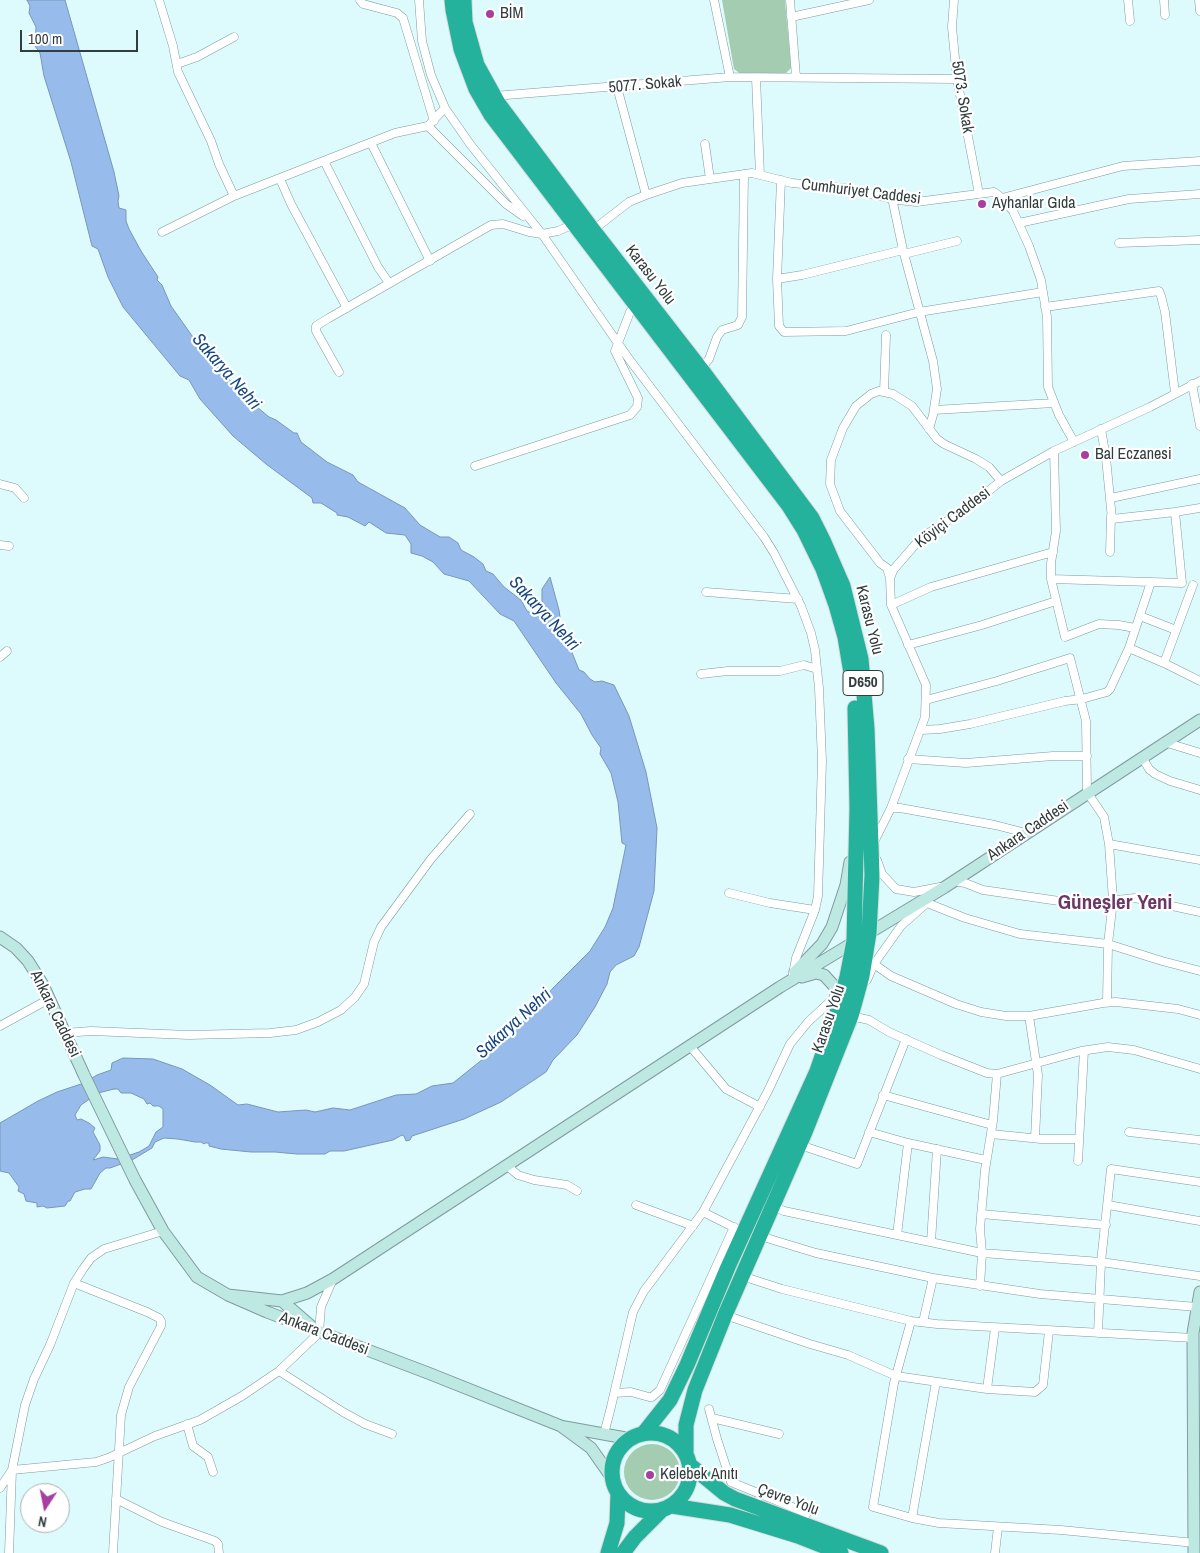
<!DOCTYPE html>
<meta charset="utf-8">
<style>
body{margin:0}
#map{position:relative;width:1200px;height:1553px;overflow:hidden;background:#ddfafd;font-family:"Archivo Narrow",sans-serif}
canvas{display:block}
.north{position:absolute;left:20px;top:1483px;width:50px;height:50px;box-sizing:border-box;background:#fff;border:1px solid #adb1b2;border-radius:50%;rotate:191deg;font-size:14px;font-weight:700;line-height:20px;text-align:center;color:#313d3e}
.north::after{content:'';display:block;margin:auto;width:18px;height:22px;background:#a73fa1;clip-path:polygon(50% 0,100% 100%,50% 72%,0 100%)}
.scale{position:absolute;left:20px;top:30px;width:118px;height:22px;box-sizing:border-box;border:2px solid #313d3e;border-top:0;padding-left:6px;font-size:15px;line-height:18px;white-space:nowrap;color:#313d3e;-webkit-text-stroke:4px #fff;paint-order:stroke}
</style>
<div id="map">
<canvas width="1200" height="1553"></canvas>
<div class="north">N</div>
<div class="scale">100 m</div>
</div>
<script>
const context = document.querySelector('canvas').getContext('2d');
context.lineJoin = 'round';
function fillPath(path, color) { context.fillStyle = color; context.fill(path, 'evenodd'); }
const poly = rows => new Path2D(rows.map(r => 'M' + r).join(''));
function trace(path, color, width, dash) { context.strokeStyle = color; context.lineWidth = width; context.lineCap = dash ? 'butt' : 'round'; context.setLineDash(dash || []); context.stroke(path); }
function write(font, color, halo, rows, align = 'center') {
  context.font = font + ' "Archivo Narrow",sans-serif'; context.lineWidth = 4.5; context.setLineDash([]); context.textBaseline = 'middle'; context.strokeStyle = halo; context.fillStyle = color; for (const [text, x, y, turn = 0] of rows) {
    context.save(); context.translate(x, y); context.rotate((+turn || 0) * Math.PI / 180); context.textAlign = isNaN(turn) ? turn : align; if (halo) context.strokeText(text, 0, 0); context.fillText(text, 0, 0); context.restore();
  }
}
fillPath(poly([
 [722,0,785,0,791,68,786,73,741,74,734,69],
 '624 1472a28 28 0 1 1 56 0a28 28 0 1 1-56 0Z'
]), '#a4ccb0');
const water = poly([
 [27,0,65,0,114,172,119,196,118,201,119,208,126,210,126,221,129,229,141,251,158,277,157,280,162,285,171,306,195,340,209,354,223,373,251,402,269,417,276,420,294,433,297,433,301,442,327,462,353,475,358,482,405,508,420,525,440,537,449,537,458,543,461,550,474,557,483,564,486,571,493,574,504,587,521,600,527,611,535,615,542,611,542,589,550,577,559,610,561,625,579,670,584,672,590,679,595,682,602,681,614,685,629,716,646,772,657,828,654,891,639,947,634,956,616,965,610,972,607,984,595,1007,577,1035,553,1060,546,1072,501,1102,464,1119,412,1136,410,1140,406,1141,404,1136,402,1135,393,1140,344,1151,330,1151,325,1154,297,1154,275,1152,251,1152,221,1149,209,1146,209,1143,205,1143,204,1144,201,1142,195,1142,178,1139,164,1138,155,1142,152,1148,132,1160,110,1168,106,1168,100,1173,91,1189,85,1189,75,1192,70,1201,68,1201,65,1206,47,1208,43,1206,37,1207,37,1203,26,1201,24,1194,18,1191,19,1187,9,1173,0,1171,0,1123,38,1101,57,1092,84,1083,97,1075,111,1070,112,1063,123,1058,153,1059,182,1069,210,1085,238,1105,247,1104,278,1112,306,1110,315,1112,333,1108,350,1110,396,1095,416,1094,432,1086,453,1083,508,1039,553,988,590,951,605,927,613,908,626,845,622,843,618,802,611,773,600,754,601,748,592,735,581,714,556,683,514,621,500,614,469,581,444,574,433,562,422,556,411,553,411,544,405,535,386,533,369,522,365,526,348,517,337,515,337,513,321,503,313,503,312,498,266,464,233,436,200,399,189,380,180,376,123,307,108,277,98,249,92,246,71,162,44,76,40,53,35,46,36,27,29,13,30,6,27,0],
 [114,1089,118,1089,121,1093,131,1093,144,1099,147,1104,150,1103,153,1106,159,1106,163,1109,163,1127,156,1132,149,1146,139,1152,118,1159,103,1157,93,1160,100,1151,100,1145,93,1132,95,1128,89,1123,81,1119,77,1120,75,1115,81,1105,98,1093,114,1089]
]);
fillPath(water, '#97bcec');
trace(water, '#7896b8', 1);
const street = poly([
 [159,0,173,46,178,72,211,141,219,164,234,196,395,133,428,126,445,108],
 [360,0,363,4,397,13,403,18,434,121],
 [419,0,422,41,431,75,445,108,470,144,542,234,629,359,764,537,774,553,801,606,811,633,815,650,819,688,822,761,818,896,815,910,796,958,793,974],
 [714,0,730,77],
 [790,0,796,77],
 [954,0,952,27,957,79,979,194],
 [1128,0,1130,21],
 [1164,0,1165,15],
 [1199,0,1200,11],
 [791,17,869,0],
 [177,64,197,57,234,37],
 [756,78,760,175],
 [617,87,646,195],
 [494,96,730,77,957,79],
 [428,126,506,204,523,216],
 [371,143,430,261],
 [705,144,710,179],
 [324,161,378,267,389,283],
 [280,179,291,204,347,308],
 [781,180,777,279,779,326,784,332,846,331,919,312,1043,292],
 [892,198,903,250,933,361,937,389,933,415,929,429],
 [1002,198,1123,166,1200,161],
 [1019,223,1129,199,1200,194],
 [593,230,629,202,646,195,682,183,752,173,792,183,844,188,898,200,916,202,994,192,1002,198,1013,211,1029,246,1041,280,1047,317,1048,387,1059,415,1074,442],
 [162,232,234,196],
 [1119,243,1200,240],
 [904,254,957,241],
 [777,279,802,275,903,250],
 [1045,307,1159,291,1161,296,1165,312,1175,393],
 [701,369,709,359,717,337,722,330,738,325,742,317,744,174],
 [339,372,316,331,316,326,329,318,491,225,503,224,529,232,542,234,558,231,574,224],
 [1192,384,1200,426],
 [884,392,886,335],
 [934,410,1054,403],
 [1101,429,1106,458,1112,519,1175,512,1182,583,1151,582],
 [475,466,630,415,637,407,638,398,615,351,630,312,635,305],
 [0,484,15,488,24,498],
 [1111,498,1200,479],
 [1175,512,1200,508],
 [0,545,9,546],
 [1110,552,1111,516],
 [890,578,887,568,880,563,840,511,830,484,831,460,843,428,856,406,871,394,879,391,893,394,912,406,937,439,944,444,976,459,989,467,1001,481],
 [1051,579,1065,637,1099,624,1119,625,1135,628],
 [706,592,798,599],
 [891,605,931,587,1053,552],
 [1140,616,1176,630],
 [908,645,982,625,1056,601],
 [1129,648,1164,663,1193,585],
 [0,657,7,651],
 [1164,663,1200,681],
 [701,674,728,671,780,671,804,665,817,669],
 [926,700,997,681,1070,658,1086,721,1087,792,1104,817,1109,844,1113,900,1108,944,1107,1002],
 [921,730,940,729,970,724,1065,701,1082,699,1107,692,1110,689,1129,648,1151,582,1051,579,1051,563,1056,531,1054,451],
 [1164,742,1200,753],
 [1142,757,1149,769,1155,774,1170,781,1200,790],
 [908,759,966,763,1053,756,1087,756],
 [891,808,900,808,995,825,1026,833],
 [874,842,891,808,925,717,926,685,891,605,890,578,894,569,921,538,967,508,1001,481,1054,451,1150,407,1200,381],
 [1109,844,1200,860],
 [877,860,882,874,896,889,914,892,940,887],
 [953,881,965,883,983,890,1080,904,1135,898,1200,912],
 [729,893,770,903,815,910],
 [927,903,965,918,1020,934,1108,944,1162,961,1200,971],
 [874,964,891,976,956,1004,981,1012,1006,1016,1029,1016,1038,1075,1035,1138],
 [867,980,874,964,901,926,928,902],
 [852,1014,851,1016,869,1020,889,1032,941,1055,987,1073,997,1074],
 [1029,1016,1103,1003,1116,1002,1178,1009,1200,1015],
 [0,1026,49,999],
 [65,1033,91,1031,189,1035,270,1033,296,1030,318,1022,341,1010,355,997,364,984,374,942,381,927,431,859,470,814],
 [690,1046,726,1089,760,1107],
 [883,1095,992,1125],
 [869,1132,908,1143,986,1160],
 [1129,1132,1200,1140],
 [991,1134,1041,1139,1079,1139],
 [800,1145,857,1164,906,1039],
 [1078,1161,1084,1051],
 [506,1165,518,1175,534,1180,567,1185,577,1191],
 [636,1205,693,1226],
 [1108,1205,1200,1221],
 [773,1206,784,1211,982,1253,1101,1262,1200,1276],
 [703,1212,737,1229],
 [981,1214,1106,1225],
 [163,1231,104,1249,91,1258,83,1269,74,1283,50,1345,34,1379,25,1405,12,1470,96,1462,108,1458,155,1436,200,1420,242,1396,279,1371,319,1333,321,1307,333,1279],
 [897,1235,908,1143],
 [760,1236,816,1253,933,1278,923,1322],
 [931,1242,937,1149],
 [742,1276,782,1289,911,1321,937,1324,1194,1338],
 [933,1278,1040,1294,1197,1307],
 [74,1283,147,1312,159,1318,161,1321,161,1326,129,1387,121,1415,113,1553],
 [980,1286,982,1253,980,1229,985,1170,993,1121,997,1074,1081,1051,1108,1047,1134,1050,1200,1069],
 [725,1315,810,1344,848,1355,896,1376,987,1389,1035,1392,1043,1385,1049,1331],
 [911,1321,894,1383,873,1507,912,1518,939,1523,1061,1530,1195,1543],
 [1098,1333,1101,1262,1111,1169,1200,1182],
 [279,1371,343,1412,365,1424,392,1434],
 [987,1389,995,1328],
 [615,1393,631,1392,649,1397,652,1397,660,1390,734,1227],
 [709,1409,717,1439,731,1482,807,1513,801,1523],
 [712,1418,779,1434],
 [187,1424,193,1446,208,1457,213,1472],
 [604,1434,611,1407,633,1312,644,1291,703,1212,768,1091,790,1044,808,1022,837,995],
 [0,1488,12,1470,9,1553],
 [116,1499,162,1522,215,1541,218,1544,219,1553],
 [912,1518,936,1382],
 [995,1553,998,1527]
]);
const secondary = poly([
 [0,937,16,948,28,961,43,985,84,1075,135,1180,163,1231,197,1277,228,1295,267,1312,428,1373,561,1426,591,1448,612,1478],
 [795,972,822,944,832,927,846,885,850,862],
 [802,977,816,973,824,975,835,987,837,1004],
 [228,1295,282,1301,307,1293,333,1279,780,987,945,887,1200,720],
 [282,1301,312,1327],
 [565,1427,631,1439],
 [1194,1553,1193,1333,1200,1292]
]);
const highway = poly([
 [452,0,453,10,461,49,476,89,491,115,789,506,804,530,823,569,836,605,845,637,853,685],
 [464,0,465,22,477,65,498,103,593,230,701,369,812,518,823,540,843,586,861,659,867,729,872,875,869,933,862,976,851,1016,805,1132,725,1315,695,1390,686,1425,686,1453],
 '612 1472a39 39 0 1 1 78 0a39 39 0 1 1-78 0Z',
 [643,1434,670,1400,687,1365,728,1267,817,1071,837,1013,847,977,854,941,857,808,855,708],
 [690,1465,724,1493,735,1499,881,1553],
 [672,1506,730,1515,798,1536,841,1553],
 [608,1553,617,1523,618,1494],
 [623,1553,635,1537,662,1510]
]);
trace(street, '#809b9e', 9);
trace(secondary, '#809b9e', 13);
trace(highway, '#dadcdc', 17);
trace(street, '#fff', 8);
trace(secondary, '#bee8e2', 11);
trace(highway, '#25b29d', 15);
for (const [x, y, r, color] of [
 [490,14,5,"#a73fa1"],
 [982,204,5,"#a73fa1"],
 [1085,455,5,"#a73fa1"],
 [650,1475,5,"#a73fa1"]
]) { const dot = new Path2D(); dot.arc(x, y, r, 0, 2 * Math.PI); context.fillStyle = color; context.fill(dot); trace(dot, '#fff', 2); }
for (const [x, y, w] of [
 [863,683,40]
]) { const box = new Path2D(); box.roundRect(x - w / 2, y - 12.5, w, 25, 4); context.fillStyle = '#fff'; context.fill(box); trace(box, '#313d3e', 1); }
write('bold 15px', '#313d3e', null, [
 ["D650",863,683]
]);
write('16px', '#313d3e', '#fff', [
 ["BİM",500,14],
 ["Ayhanlar Gıda",992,204],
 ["Bal Eczanesi",1095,455],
 ["Kelebek Anıtı",660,1475]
], 'left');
write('16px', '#313d3e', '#fff', [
 ["5077. Sokak",645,85,-5],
 ["5073. Sokak",962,97,81],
 ["Cumhuriyet Caddesi",861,192,7],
 ["Karasu Yolu",650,275,52],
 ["Köyiçi Caddesi",953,518,-37],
 ["Karasu Yolu",869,620,76],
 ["Ankara Caddesi",1028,831,-34],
 ["Ankara Caddesi",55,1014,64],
 ["Karasu Yolu",829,1019,-71],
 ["Ankara Caddesi",324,1334,21],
 ["Çevre Yolu",788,1500,20]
]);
write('italic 18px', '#174882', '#fff', [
 ["Sakarya Nehri",226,372,49],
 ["Sakarya Nehri",544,614,47],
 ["Sakarya Nehri",514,1024,-42]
]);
write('bold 21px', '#6c3767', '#fff', [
 ["Güneşler Yeni",1115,903]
]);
</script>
